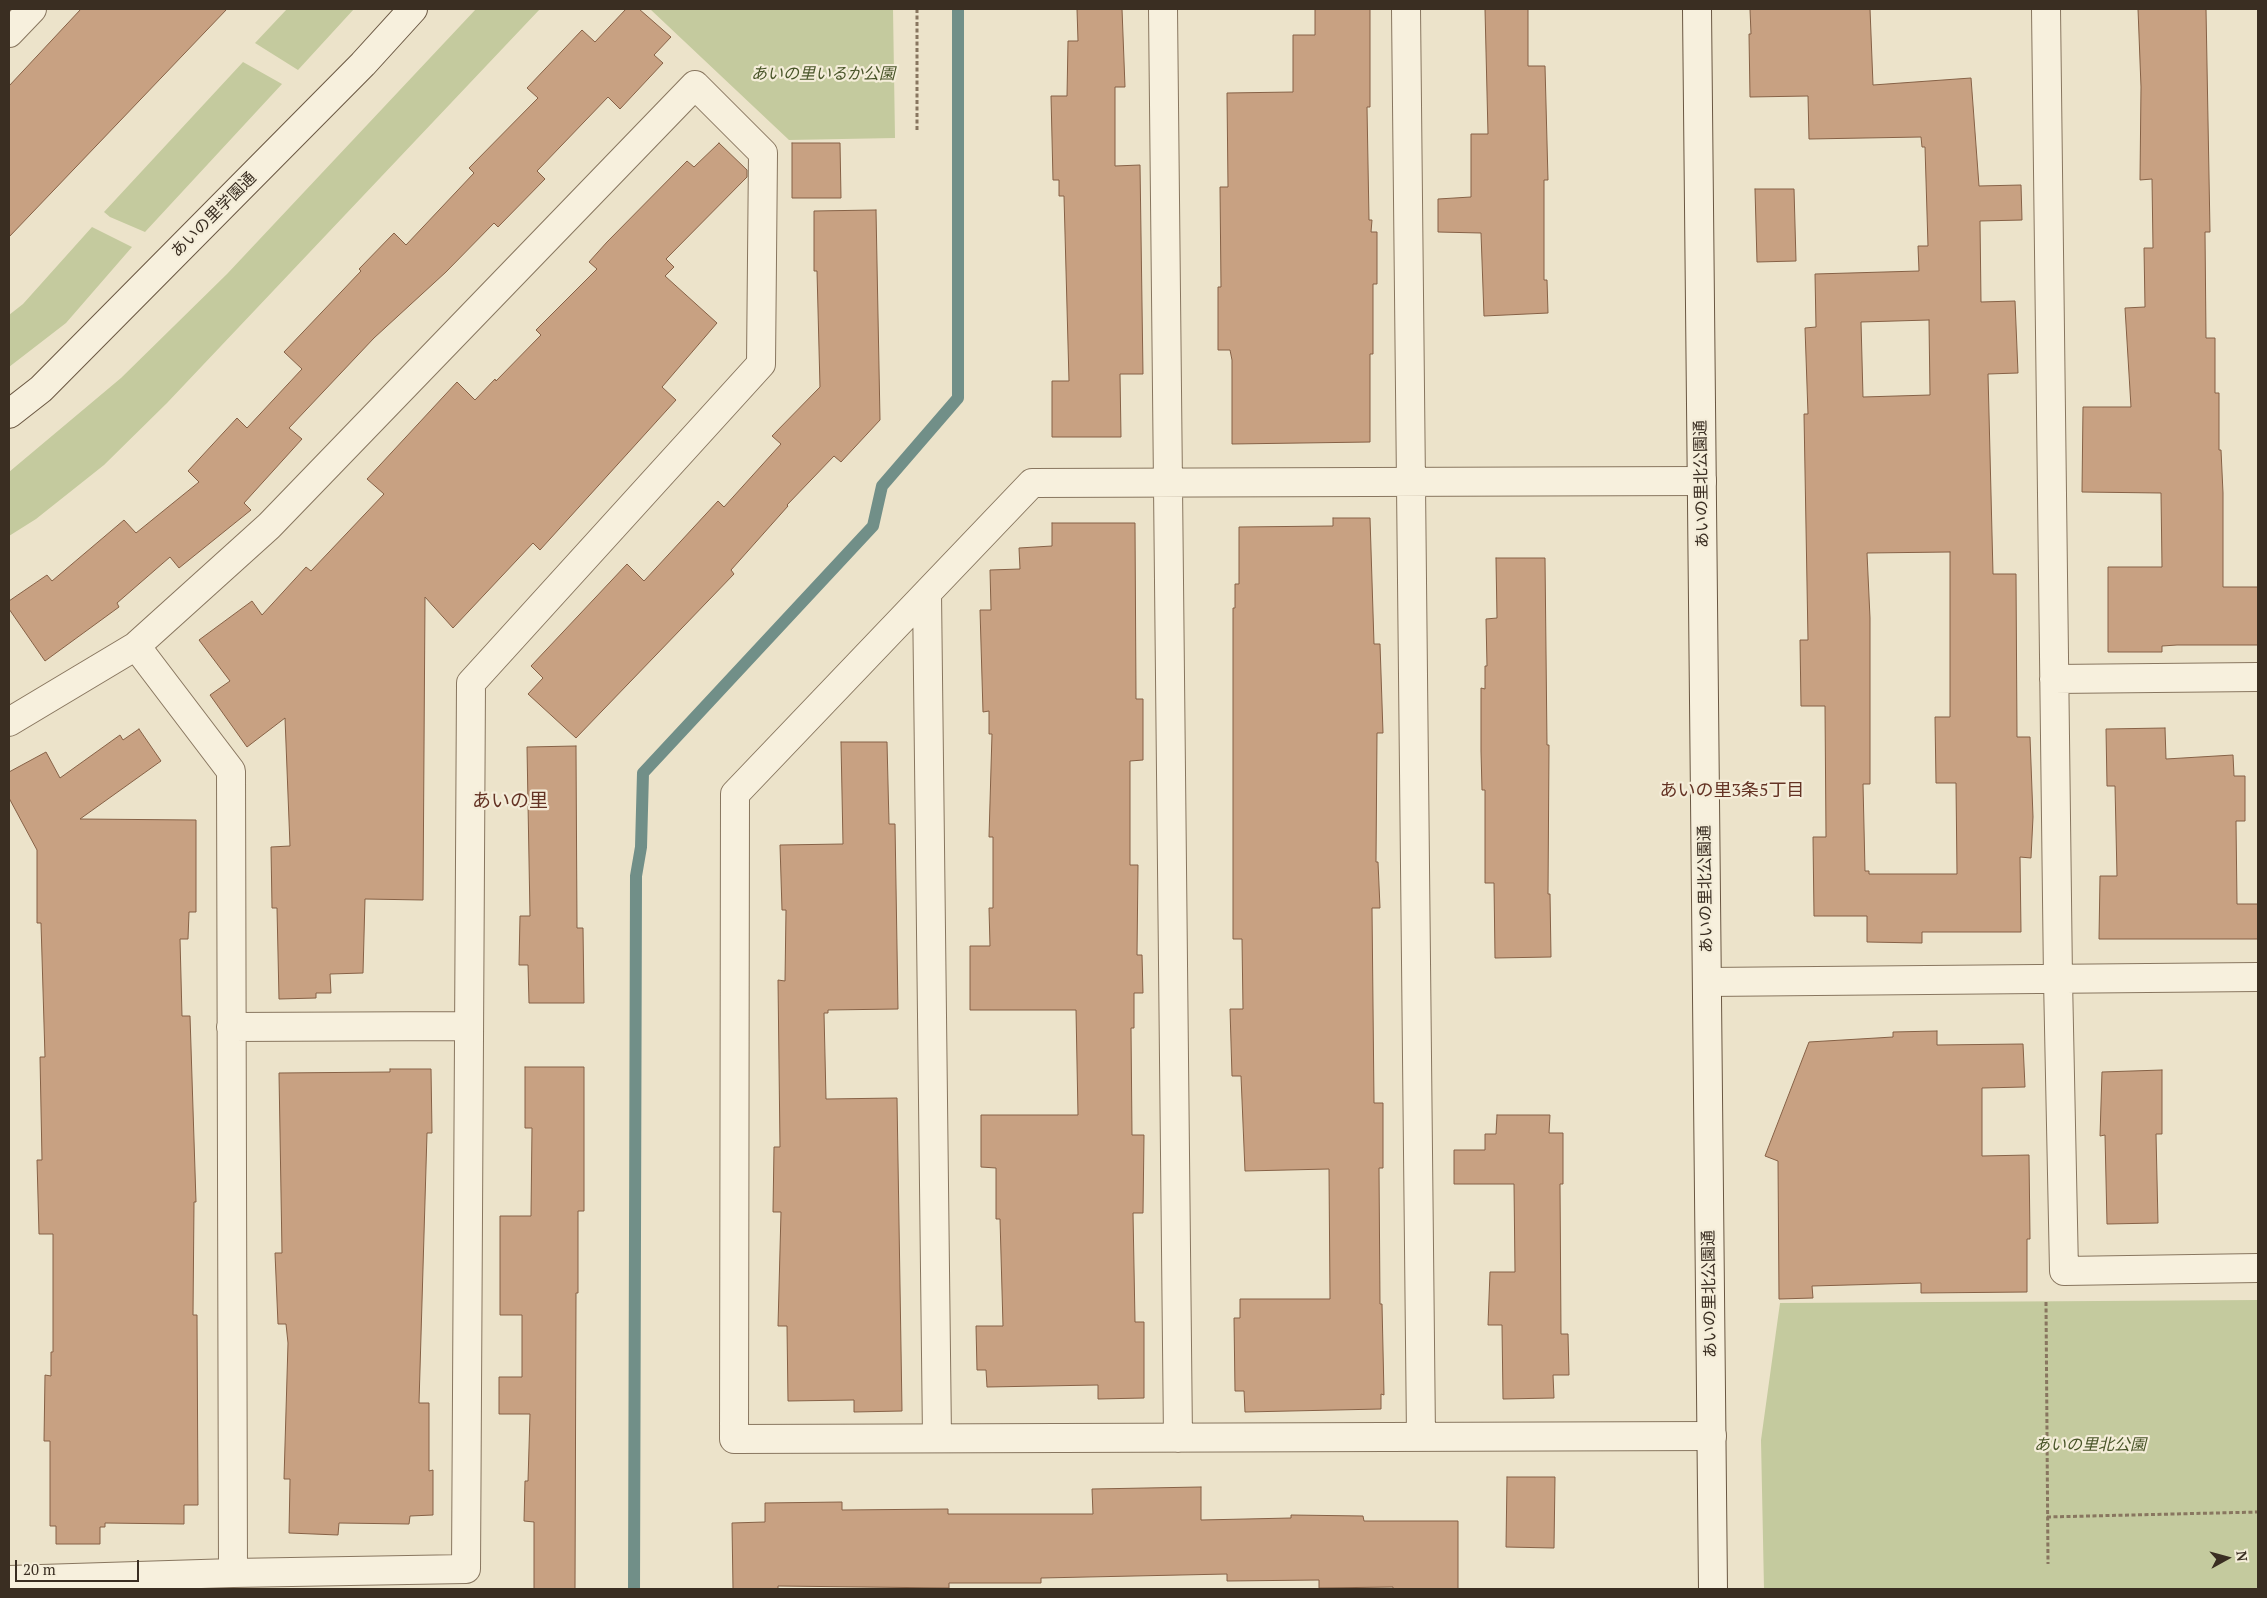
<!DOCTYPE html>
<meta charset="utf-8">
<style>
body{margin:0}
#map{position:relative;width:2267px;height:1598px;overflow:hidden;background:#ece3ca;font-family:"PT Serif",serif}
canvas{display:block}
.frame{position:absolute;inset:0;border:10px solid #3a2e22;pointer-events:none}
.north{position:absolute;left:2202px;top:1533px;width:50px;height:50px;-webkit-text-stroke:4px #f4edd9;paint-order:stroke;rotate:83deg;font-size:14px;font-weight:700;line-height:20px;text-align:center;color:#3a2e22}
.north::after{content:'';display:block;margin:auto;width:18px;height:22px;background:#3a2e22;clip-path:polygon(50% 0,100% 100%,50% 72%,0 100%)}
.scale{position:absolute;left:15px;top:1560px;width:124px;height:22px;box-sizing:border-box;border:2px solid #3a2e22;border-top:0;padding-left:6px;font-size:15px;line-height:18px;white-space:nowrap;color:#3a2e22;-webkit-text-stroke:4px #f4edd9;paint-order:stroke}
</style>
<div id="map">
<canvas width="2267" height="1598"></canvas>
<div class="frame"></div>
<div class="north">N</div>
<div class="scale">20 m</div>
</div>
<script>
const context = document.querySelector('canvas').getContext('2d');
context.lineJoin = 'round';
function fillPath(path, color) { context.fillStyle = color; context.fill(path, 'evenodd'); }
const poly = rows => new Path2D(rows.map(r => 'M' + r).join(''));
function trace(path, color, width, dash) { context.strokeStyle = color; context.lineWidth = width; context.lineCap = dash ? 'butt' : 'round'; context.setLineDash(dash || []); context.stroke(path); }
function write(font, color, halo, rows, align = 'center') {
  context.font = font + ' "PT Serif","Noto Sans JP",serif'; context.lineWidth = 4.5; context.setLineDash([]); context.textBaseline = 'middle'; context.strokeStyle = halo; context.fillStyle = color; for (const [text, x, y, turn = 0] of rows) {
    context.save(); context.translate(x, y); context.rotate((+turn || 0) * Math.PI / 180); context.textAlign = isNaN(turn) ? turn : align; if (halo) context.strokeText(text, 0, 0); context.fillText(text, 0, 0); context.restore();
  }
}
fillPath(poly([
 [287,9,354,9,298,70,255,43],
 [476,9,540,9,167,403,104,465,36,519,9,536,9,472,121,378,227,274],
 [650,9,893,9,895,138,789,140],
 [243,62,282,84,145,232,110,217,104,212],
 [92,227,132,247,66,323,9,367,9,315,23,304],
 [2258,1300,2258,1589,1764,1589,1761,1440,1780,1303]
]), '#c4ca9e');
trace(poly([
 [634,1589,636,876,641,847,643,773,873,526,882,486,958,398,958,9]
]), '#718f88', 12);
const building = poly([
 [81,9,227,9,9,237,9,86,81,9],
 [626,9,639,9,671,37,654,55,663,63,620,109,608,97,537,171,545,179,498,227,494,223,446,272,374,338,289,428,302,439,244,503,251,510,179,568,170,557,117,603,119,607,45,661,9,609,9,601,47,575,52,581,124,520,136,533,199,482,188,471,237,418,247,428,302,369,284,352,361,271,359,269,394,233,406,245,474,173,469,168,538,98,527,88,582,30,595,42,626,9],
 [1077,9,1122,9,1125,87,1115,87,1115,166,1140,165,1143,374,1120,374,1121,437,1052,437,1052,381,1069,381,1064,196,1059,196,1059,180,1053,180,1051,96,1067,96,1068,41,1078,41,1077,9],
 [1315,9,1370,9,1370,107,1367,107,1369,220,1372,220,1371,232,1377,232,1377,284,1373,284,1373,354,1370,354,1370,442,1232,444,1232,360,1230,350,1218,350,1218,287,1221,287,1220,187,1228,187,1227,93,1293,92,1293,35,1315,35,1315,9],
 [1485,9,1528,9,1528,66,1545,66,1548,180,1544,180,1544,280,1547,280,1548,313,1484,316,1481,233,1438,232,1438,199,1471,197,1471,134,1488,134,1485,9],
 [1750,9,1870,9,1873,85,1971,78,1979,186,2021,185,2022,220,1980,221,1981,302,2015,301,2018,373,1988,374,1993,574,2016,574,2017,737,2030,737,2033,817,2031,858,2020,857,2021,932,1922,932,1922,943,1867,942,1867,916,1814,916,1813,837,1826,837,1825,706,1801,706,1800,640,1808,640,1804,414,1808,414,1805,328,1816,327,1815,274,1919,271,1918,246,1928,246,1925,147,1922,147,1921,137,1809,139,1808,96,1750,97,1749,34,1751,34,1750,9],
 [1929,320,1930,395,1863,397,1861,322,1929,320],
 [1950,552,1950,717,1935,717,1936,783,1956,783,1957,874,1869,874,1869,871,1865,871,1863,784,1870,784,1870,618,1867,553,1950,552],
 [2138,9,2206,9,2210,232,2205,232,2206,338,2215,338,2215,393,2219,393,2219,450,2221,450,2223,493,2223,587,2258,587,2258,645,2177,645,2162,646,2162,652,2108,652,2108,567,2162,567,2161,493,2082,492,2083,407,2131,407,2125,308,2145,307,2144,248,2153,248,2152,179,2140,180,2141,87,2138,9],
 [719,143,747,170,747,177,666,259,674,267,665,276,717,323,662,387,676,400,540,550,533,543,453,628,425,597,423,900,365,899,363,973,330,974,331,993,316,993,316,998,279,999,277,908,272,908,271,847,290,846,285,718,247,747,210,695,230,681,199,640,252,601,262,615,306,567,311,571,384,494,367,479,457,382,475,400,495,379,496,381,541,335,536,330,597,269,589,262,607,242,687,161,694,167,719,143],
 [792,143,840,143,841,198,792,198,792,143],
 [1755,189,1794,189,1796,261,1757,262,1755,189],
 [876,210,880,420,841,462,834,456,787,505,788,506,731,570,734,574,576,738,528,694,543,678,531,666,627,564,644,581,718,501,724,507,781,444,772,436,820,387,817,271,814,271,814,211,876,210],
 [1333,518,1370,518,1374,644,1380,644,1383,733,1377,733,1376,862,1378,862,1380,908,1372,908,1374,1103,1383,1103,1383,1168,1379,1168,1380,1304,1382,1304,1384,1395,1381,1394,1381,1409,1245,1412,1244,1391,1235,1391,1234,1318,1240,1318,1240,1299,1330,1299,1329,1169,1245,1171,1241,1076,1232,1076,1230,1009,1243,1009,1242,939,1233,939,1233,608,1235,608,1235,584,1239,584,1239,527,1333,526,1333,518],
 [1052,523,1135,523,1136,699,1143,699,1143,760,1130,761,1130,865,1138,865,1137,955,1142,955,1143,993,1134,993,1134,1028,1131,1028,1132,1135,1144,1135,1143,1213,1133,1213,1135,1322,1144,1322,1144,1398,1098,1399,1098,1385,987,1387,986,1370,977,1370,976,1326,1003,1326,1000,1219,996,1219,996,1168,981,1167,981,1115,1078,1115,1076,1010,970,1010,970,946,990,946,989,908,993,908,993,837,989,837,992,734,989,734,989,711,983,712,980,610,991,610,990,570,1020,569,1019,548,1052,546,1052,523],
 [1496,558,1545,558,1547,745,1549,745,1548,894,1550,894,1551,957,1495,958,1494,883,1485,883,1485,790,1482,790,1481,751,1481,688,1485,689,1485,666,1487,666,1486,619,1497,618,1496,558],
 [2165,728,2166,759,2233,755,2234,776,2245,776,2245,821,2236,821,2237,904,2258,904,2258,939,2099,939,2100,876,2117,876,2115,786,2107,786,2106,729,2165,728],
 [139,729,161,761,80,819,196,820,196,912,189,912,188,939,180,939,182,1016,190,1016,196,1202,194,1202,193,1315,197,1315,198,1505,184,1505,184,1524,105,1523,105,1527,100,1527,100,1544,56,1544,56,1526,50,1526,50,1441,44,1441,45,1375,51,1376,51,1352,53,1352,53,1234,39,1234,37,1160,42,1160,40,1057,45,1057,41,923,37,923,37,850,9,798,9,772,46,752,60,778,120,735,123,740,139,729],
 [841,742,887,742,889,824,895,824,898,1009,828,1010,828,1013,824,1013,826,1099,897,1098,902,1411,854,1412,854,1400,788,1401,787,1326,778,1326,781,1212,773,1212,774,1147,780,1147,778,980,785,981,786,910,782,910,780,845,843,844,841,742],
 [576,746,577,928,583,928,584,1003,529,1003,528,965,519,965,520,916,530,916,527,747,576,746],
 [1937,1031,1937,1045,2023,1044,2025,1087,1982,1088,1982,1156,2029,1155,2030,1239,2027,1239,2027,1292,1921,1293,1921,1283,1812,1286,1813,1298,1779,1299,1778,1161,1765,1156,1809,1042,1893,1037,1893,1032,1937,1031],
 [525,1067,584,1067,584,1211,578,1211,578,1293,576,1293,575,1589,534,1589,534,1522,524,1521,525,1481,528,1481,530,1414,499,1414,499,1377,522,1377,522,1315,500,1315,500,1216,531,1216,532,1128,525,1128,525,1067],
 [390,1069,431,1069,432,1133,427,1133,419,1403,429,1403,429,1471,433,1470,433,1515,410,1516,409,1524,339,1523,338,1535,289,1533,290,1479,284,1479,288,1343,286,1324,278,1324,275,1253,282,1253,279,1073,390,1072,390,1069],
 [2162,1070,2162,1134,2156,1134,2158,1223,2107,1224,2105,1135,2100,1136,2102,1072,2162,1070],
 [1497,1115,1550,1115,1549,1133,1563,1133,1563,1184,1560,1184,1561,1334,1568,1334,1569,1375,1553,1375,1554,1398,1503,1399,1502,1325,1488,1325,1490,1272,1515,1272,1514,1184,1454,1184,1454,1150,1485,1150,1485,1134,1496,1134,1497,1115],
 [1507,1477,1555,1477,1554,1548,1506,1547,1507,1477],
 [1201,1487,1201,1520,1291,1518,1291,1515,1363,1516,1364,1521,1458,1521,1458,1589,1393,1589,1393,1587,1319,1588,1319,1580,1227,1581,1227,1574,1041,1578,1041,1583,949,1583,949,1588,778,1586,778,1589,733,1589,732,1523,765,1522,765,1503,842,1502,842,1510,948,1509,948,1514,1093,1514,1092,1489,1201,1487]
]);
fillPath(building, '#c8a182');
trace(building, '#866146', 1);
const street = poly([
 [1163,9,1178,1438],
 [1406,9,1421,1437],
 [2046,9,2058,979,2064,1271,2258,1268],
 [9,33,32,9],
 [1702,481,1032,483,735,794,734,1439,1712,1436],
 [927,593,937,1438],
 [136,646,231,771,233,1573],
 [2054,679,2258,677],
 [9,722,136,646,269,526,695,85,763,153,761,364,471,683,466,1569,233,1573,9,1580],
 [1707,982,2258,977],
 [231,1027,468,1026]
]);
const secondary = poly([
 [1697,9,1713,1589],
 [9,414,41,389,363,64,413,9]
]);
trace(street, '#88765f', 30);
trace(secondary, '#6a5742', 30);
trace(poly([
 [917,9,917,132],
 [2046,1302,2048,1564],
 [2047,1517,2258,1512]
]), '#88765f', 3, [4, 2.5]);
trace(street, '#f7f0dd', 28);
trace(secondary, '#f7f0dd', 28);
write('italic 16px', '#495529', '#f4edd9', [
 ["あいの里いるか公園",823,74],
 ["あいの里北公園",2090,1445]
]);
write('16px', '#3a2e22', '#f4edd9', [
 ["あいの里学園通",214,215,-45],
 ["あいの里北公園通",1702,484,-91],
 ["あいの里北公園通",1706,889,-91],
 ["あいの里北公園通",1710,1294,-91]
]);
write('18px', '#643324', '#f4edd9', [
 ["あいの里3条5丁目",1732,791]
]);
write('19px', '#643324', '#f4edd9', [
 ["あいの里",510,802]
]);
</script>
